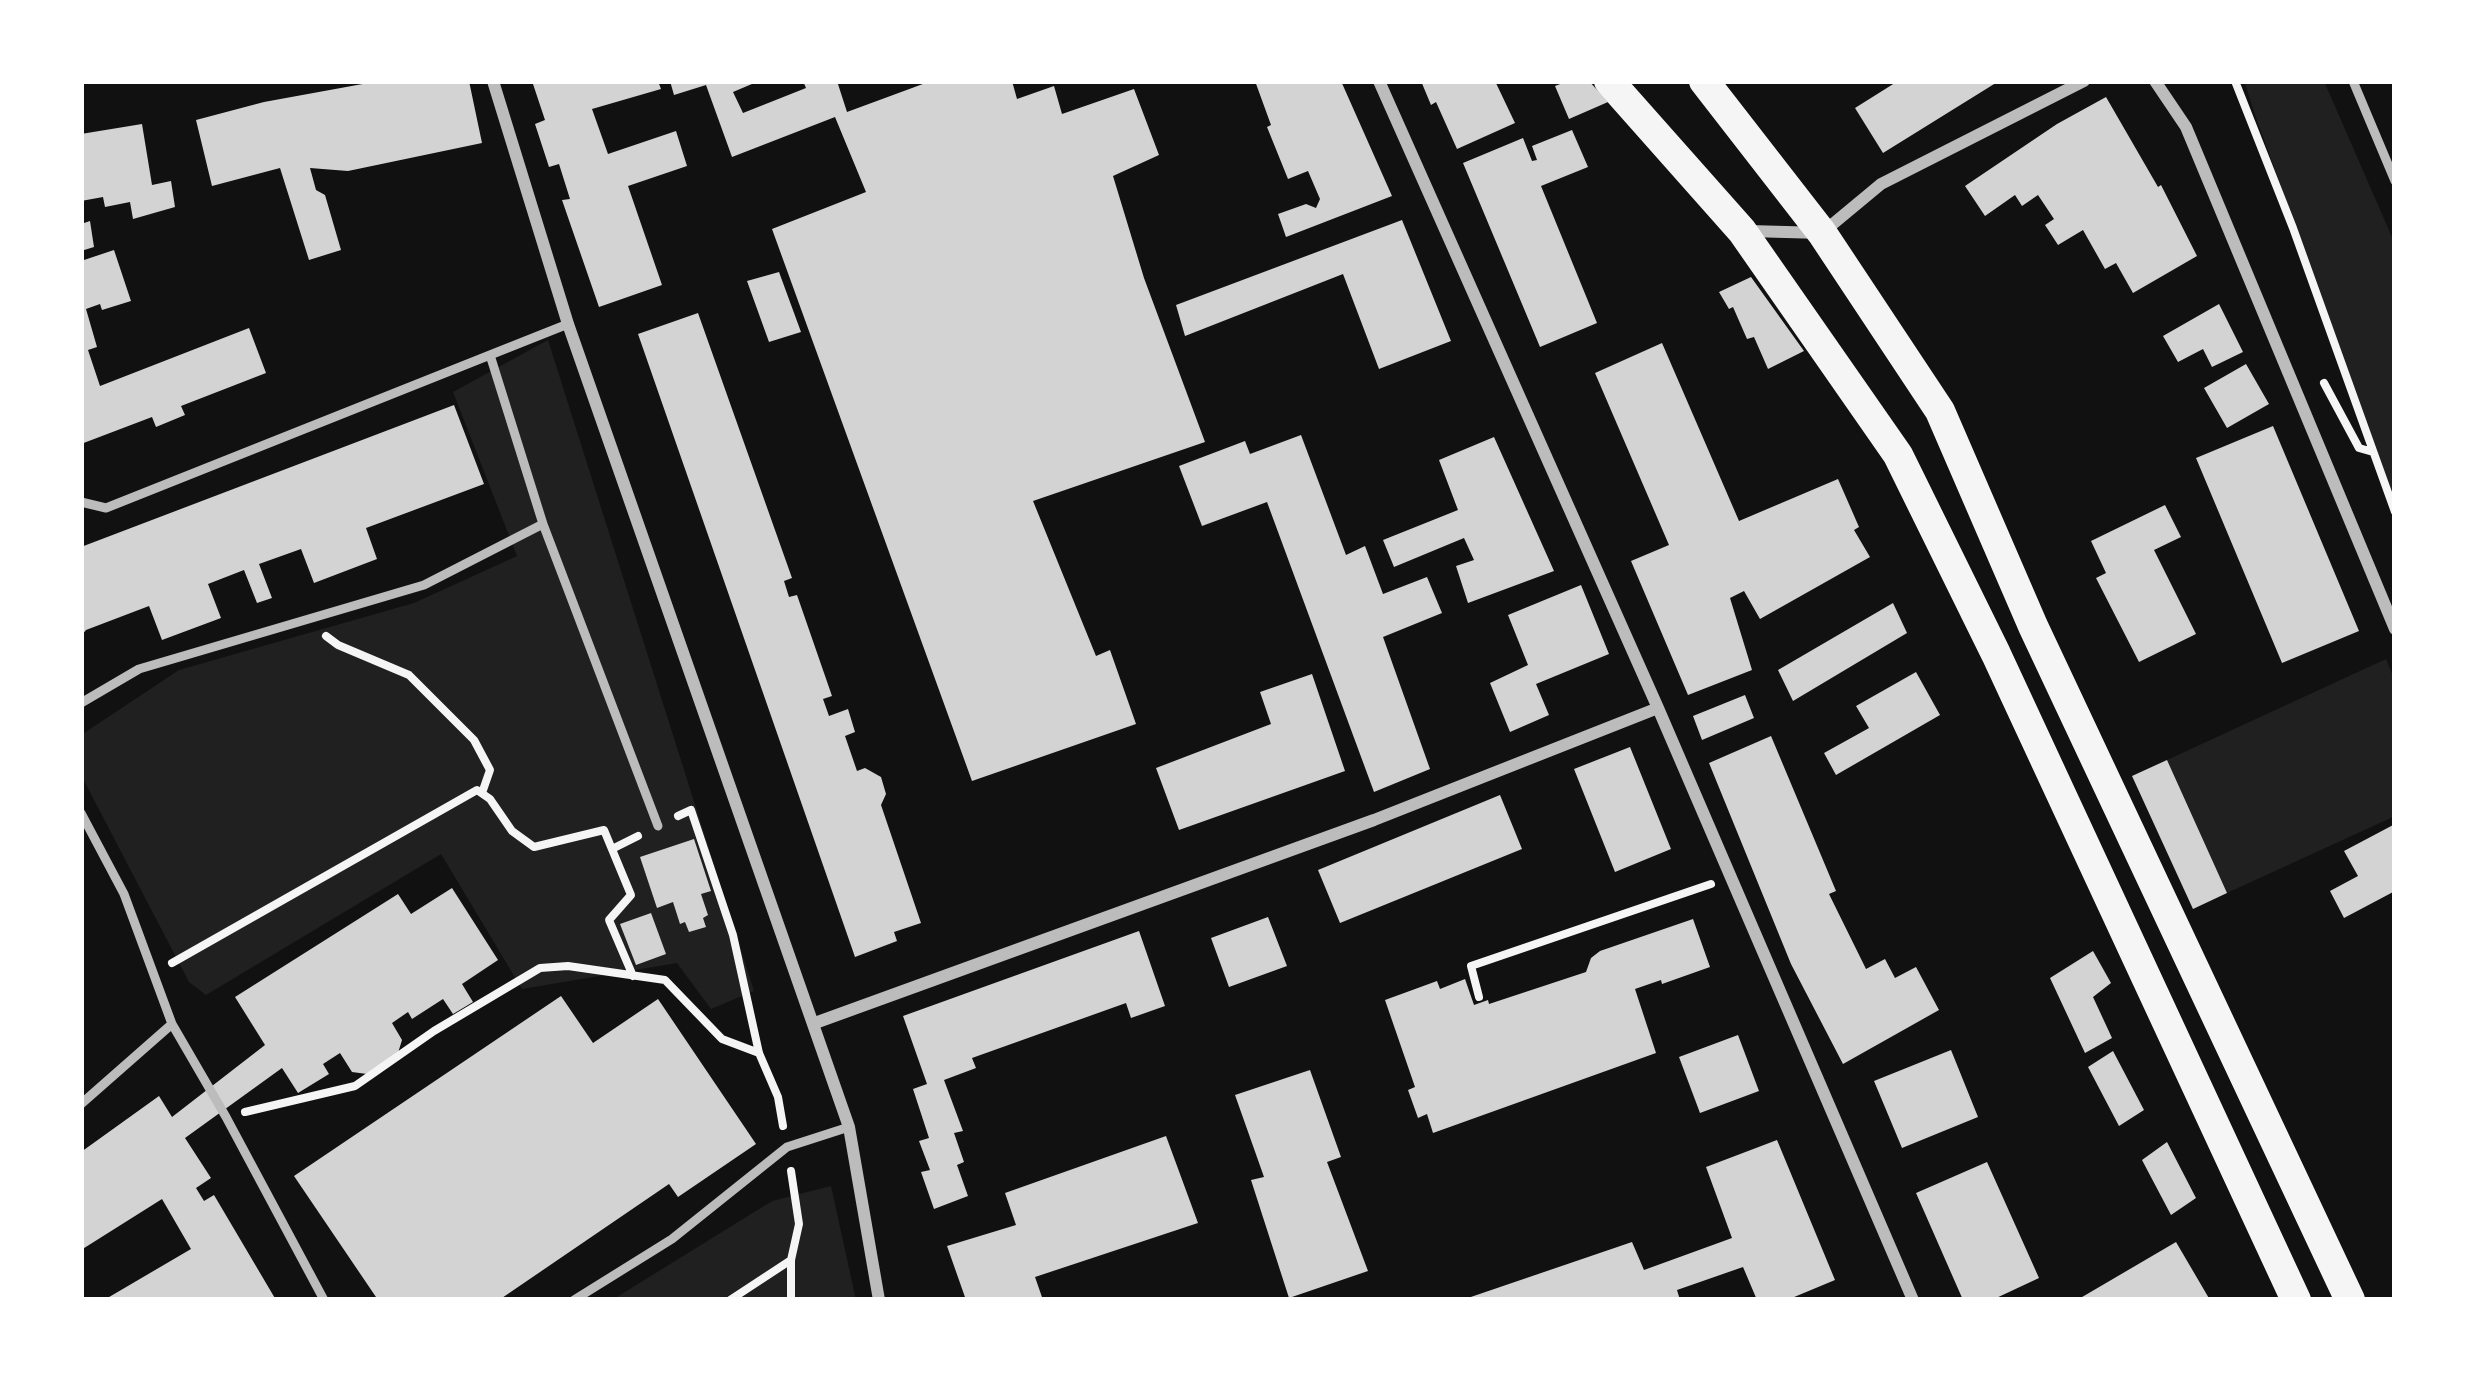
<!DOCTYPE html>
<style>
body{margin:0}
#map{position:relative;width:2476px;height:1381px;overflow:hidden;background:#111;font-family:"Libre Baskerville",serif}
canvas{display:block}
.frame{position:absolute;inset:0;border:84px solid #fff;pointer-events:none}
</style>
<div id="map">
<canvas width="2476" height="1381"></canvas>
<div class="frame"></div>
</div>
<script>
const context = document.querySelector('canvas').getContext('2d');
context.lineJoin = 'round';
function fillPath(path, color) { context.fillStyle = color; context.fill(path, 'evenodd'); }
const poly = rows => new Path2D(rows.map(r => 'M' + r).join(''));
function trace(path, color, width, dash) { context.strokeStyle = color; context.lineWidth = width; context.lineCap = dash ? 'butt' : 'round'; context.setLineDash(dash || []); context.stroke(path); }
fillPath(poly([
 [2251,81,2324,81,2395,244,2395,502,2254,112,2245,83],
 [548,340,754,991,711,1009,677,963,522,989,441,854,206,995,189,982,81,775,81,735,179,670,414,603,517,556,453,392],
 [2386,659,2395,681,2395,816,2227,893,2167,760],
 [831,1186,856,1300,612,1300,772,1201]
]), '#202020');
fillPath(poly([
 [379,81,469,81,482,143,348,171,310,168,316,190,325,195,341,250,309,260,280,168,212,186,196,120,264,102],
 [532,81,658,81,661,89,592,109,608,154,676,131,687,166,628,186,662,285,599,307,562,200,570,199,559,164,549,167,535,124,545,120],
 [670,81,759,81,733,92,743,113,806,88,803,81,837,81,847,112,931,81,1012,81,1017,99,1054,86,1062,114,1134,89,1159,155,1113,176,1144,278,1205,442,1033,501,1096,656,1110,650,1136,724,972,781,772,229,866,192,835,117,732,157,706,85,674,95],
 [1255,81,1341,81,1392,196,1286,237,1278,214,1306,204,1316,208,1320,199,1308,171,1288,179,1267,127,1271,125],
 [1421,81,1495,81,1515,123,1457,149,1436,102,1431,105],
 [1568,81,1589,81,1608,102,1569,119,1555,86],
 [1898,81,1999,81,1883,153,1855,108],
 [2106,97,2158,187,2161,185,2197,256,2133,293,2116,263,2105,269,2083,230,2058,245,2045,225,2054,219,2038,195,2022,206,2015,195,1985,216,1965,186,2057,124],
 [142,124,152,185,171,181,175,207,133,219,130,202,105,207,103,197,81,201,81,134],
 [1572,130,1588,167,1541,186,1597,323,1540,347,1463,163,1523,138,1532,161,1537,160,1532,146],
 [1402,220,1451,341,1379,369,1343,274,1185,336,1176,305],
 [90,221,94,247,81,251,81,224],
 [114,250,131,301,102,310,100,304,86,309,97,347,88,350,100,386,249,328,266,373,181,406,185,415,156,427,152,417,81,444,81,261],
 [779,272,801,332,769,342,747,281],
 [1751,277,1804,351,1768,369,1754,337,1747,339,1733,307,1729,309,1719,292],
 [2219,304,2243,352,2212,367,2203,349,2178,362,2163,336],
 [698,313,792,578,784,581,789,597,797,595,832,696,823,699,829,716,848,709,855,732,845,736,857,771,865,768,881,777,886,794,881,805,921,923,894,932,897,941,855,957,638,334],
 [1662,343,1739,521,1838,479,1859,527,1854,530,1870,557,1760,619,1744,591,1730,598,1752,670,1688,695,1631,561,1669,545,1595,373],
 [2246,364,2269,404,2227,428,2204,388],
 [454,405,484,484,366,528,377,559,314,583,301,549,259,564,272,598,257,603,244,570,208,584,221,618,162,640,149,606,86,630,81,636,81,547],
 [2273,426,2359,631,2282,663,2196,458],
 [1301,435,1346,555,1365,546,1383,594,1427,577,1442,613,1383,637,1430,769,1374,792,1267,502,1202,526,1179,466,1245,441,1250,454],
 [1494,437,1554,571,1468,603,1456,566,1474,560,1464,538,1394,567,1383,540,1458,510,1439,460],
 [2165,505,2181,537,2154,550,2196,634,2139,662,2096,578,2106,573,2091,541],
 [1581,585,1609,654,1536,684,1549,715,1510,732,1490,683,1528,665,1508,615],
 [1893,603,1907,633,1793,701,1778,670],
 [1916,672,1940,715,1836,775,1824,753,1869,728,1856,706],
 [1312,674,1345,771,1179,830,1156,768,1271,724,1260,692],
 [1745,695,1754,718,1702,740,1693,716],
 [1771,736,1836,891,1829,894,1866,969,1885,959,1895,978,1916,967,1939,1010,1843,1064,1791,964,1709,763],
 [1630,747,1671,849,1615,872,1574,769],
 [2167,760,2227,893,2193,909,2132,776],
 [1500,795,1522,849,1340,923,1318,870],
 [2395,824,2395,891,2344,918,2330,891,2358,876,2344,851],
 [694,839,711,891,701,894,708,915,703,918,706,927,689,932,685,922,680,924,673,902,657,908,640,857],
 [452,888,498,960,462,984,473,1002,453,1014,443,999,412,1019,408,1012,392,1023,402,1040,398,1053,367,1074,352,1072,340,1053,323,1064,329,1074,298,1093,282,1068,185,1138,211,1178,196,1188,204,1201,214,1195,276,1300,104,1300,191,1249,162,1199,81,1250,81,1152,159,1096,172,1117,265,1045,235,997,398,894,411,914],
 [651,913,666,954,636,965,620,924],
 [1268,917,1287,966,1229,987,1211,938],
 [1693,919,1710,967,1662,984,1661,980,1635,989,1656,1053,1433,1133,1427,1114,1418,1118,1408,1090,1415,1087,1385,1000,1437,981,1440,989,1465,979,1474,1005,1488,1000,1489,1004,1586,972,1591,958,1600,951],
 [1139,931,1165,1006,1131,1018,1126,1003,972,1058,976,1068,944,1080,963,1131,954,1133,964,1162,957,1165,968,1196,934,1209,921,1172,930,1170,919,1141,929,1138,913,1089,927,1084,903,1016],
 [2093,951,2111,983,2093,997,2112,1038,2085,1053,2050,978],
 [561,996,593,1043,658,999,756,1144,678,1197,669,1184,499,1300,378,1300,294,1176],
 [1738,1035,1759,1091,1700,1113,1679,1057],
 [1951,1050,1978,1117,1902,1148,1874,1081],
 [2113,1051,2144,1110,2119,1126,2088,1067],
 [1310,1070,1341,1157,1327,1162,1368,1271,1289,1298,1251,1180,1264,1177,1235,1095],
 [1166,1136,1198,1223,1035,1277,1043,1300,966,1300,947,1246,1016,1225,1005,1193],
 [1777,1140,1835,1280,1787,1300,1757,1300,1743,1267,1677,1290,1680,1300,1462,1300,1632,1242,1644,1270,1732,1238,1706,1167],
 [2167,1142,2196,1198,2171,1215,2142,1160],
 [1987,1162,2039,1278,1992,1300,1963,1300,1916,1193],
 [2176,1242,2210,1300,2077,1300]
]), '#d3d3d3');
trace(poly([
 [2235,81,2293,228,2395,512],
 [2324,383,2359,448,2373,452],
 [326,636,338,645,409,675,474,740,490,770,482,793],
 [678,816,691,810,733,935,759,1053,778,1097,783,1126],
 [612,849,638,836],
 [172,963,477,790,490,799,512,831,534,847,604,830,631,895,609,920,633,976],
 [1479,997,1471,966,1711,884],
 [245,1112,355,1086,434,1031,540,968,568,966,665,980,722,1039,759,1053],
 [791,1171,799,1224,791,1260,791,1300],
 [730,1300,791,1260]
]), '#f5f5f5', 8);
trace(poly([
 [2353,81,2395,181],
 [490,355,568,324],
 [81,502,106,508,490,355,543,524,424,585,139,669,81,703],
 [543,524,658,826],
 [81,813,124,894,172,1024,226,1117,324,1300],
 [81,1104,172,1024],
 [574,1300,672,1239,787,1147,849,1127]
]), '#bcbcbc', 9);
trace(poly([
 [493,81,568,324,849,1127,879,1300],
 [1379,81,1658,708,1913,1300],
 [2155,81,2186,127,2395,629],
 [1749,231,1822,233,1881,184,2084,81],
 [815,1023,1374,820,1658,708]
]), '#bcbcbc', 12);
trace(poly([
 [1609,81,1742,231,1898,455,1996,654,2296,1300],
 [1704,81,1822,233,1940,411,2033,626,2350,1300]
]), '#f5f5f5', 30);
</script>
